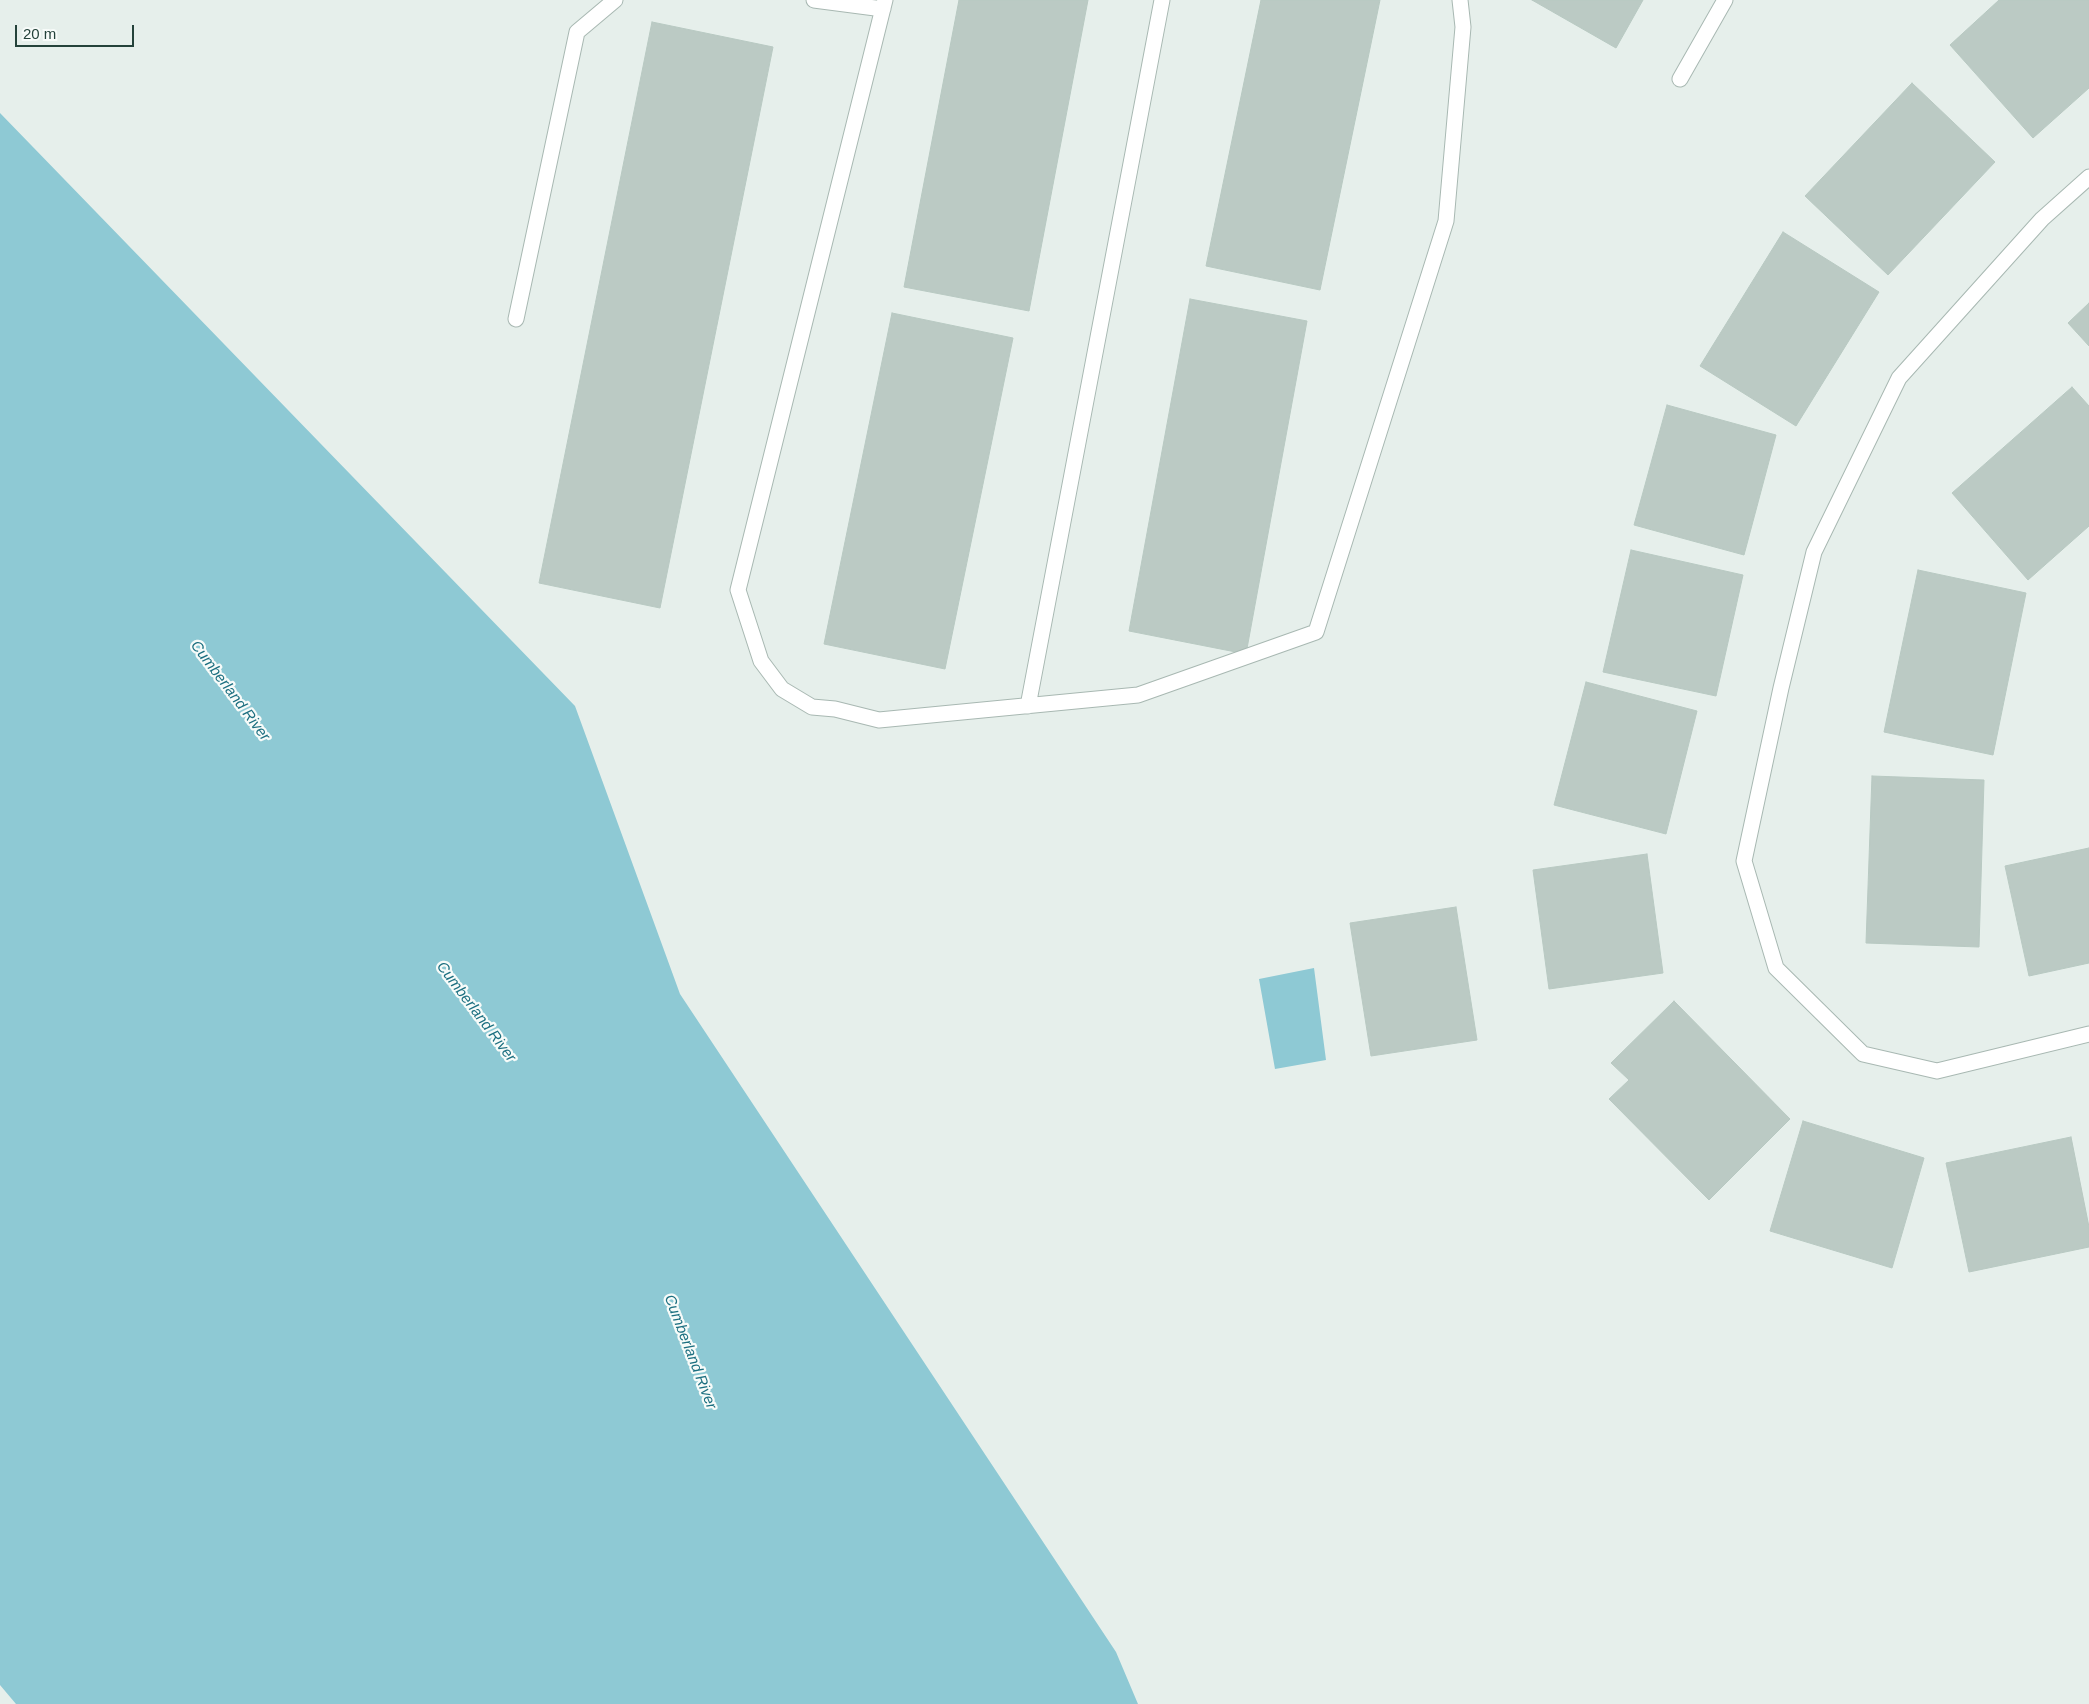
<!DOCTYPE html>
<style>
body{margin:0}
#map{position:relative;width:2089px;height:1704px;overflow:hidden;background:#e6efeb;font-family:Arial,sans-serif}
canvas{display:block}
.scale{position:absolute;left:15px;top:25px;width:119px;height:22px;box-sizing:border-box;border:2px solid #24423a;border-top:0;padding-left:6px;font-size:15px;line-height:18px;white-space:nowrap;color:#24423a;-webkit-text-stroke:4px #f7fbf9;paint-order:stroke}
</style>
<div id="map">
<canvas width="2089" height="1704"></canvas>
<div class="scale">20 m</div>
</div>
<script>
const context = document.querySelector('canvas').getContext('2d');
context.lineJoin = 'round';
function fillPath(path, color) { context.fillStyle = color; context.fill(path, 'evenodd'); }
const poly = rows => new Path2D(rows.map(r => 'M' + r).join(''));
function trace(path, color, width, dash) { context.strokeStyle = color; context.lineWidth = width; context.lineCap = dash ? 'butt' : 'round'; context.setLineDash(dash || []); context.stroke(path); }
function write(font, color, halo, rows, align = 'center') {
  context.font = font + ' Arial,sans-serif'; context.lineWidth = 4.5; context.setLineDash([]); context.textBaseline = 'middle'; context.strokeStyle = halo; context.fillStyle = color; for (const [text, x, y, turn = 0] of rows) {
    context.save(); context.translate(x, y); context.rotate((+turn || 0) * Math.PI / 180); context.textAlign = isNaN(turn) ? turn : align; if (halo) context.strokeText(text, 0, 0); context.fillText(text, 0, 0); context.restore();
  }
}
fillPath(poly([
 [0,113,575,706,680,994,1116,1652,1138,1704,16,1704,0,1685],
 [1314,968,1326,1060,1275,1069,1259,979]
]), '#8ec9d4');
const building = poly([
 [959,0,1088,0,1029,311,904,287,959,0],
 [1261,0,1380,0,1320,290,1206,266,1261,0],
 [1532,0,1643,0,1616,48,1532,0],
 [1999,0,2089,0,2089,88,2033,138,1950,45,1999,0],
 [652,22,773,47,660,608,539,583,652,22],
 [1912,83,1995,162,1888,275,1805,196,1912,83],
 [1783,232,1879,292,1796,426,1700,366,1783,232],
 [1190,299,1307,321,1246,654,1129,631,1190,299],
 [2089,303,2089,346,2068,323,2089,303],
 [892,313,1013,338,945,669,824,644,892,313],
 [2072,387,2089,406,2089,526,2028,580,1952,493,2072,387],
 [1667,405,1776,435,1744,555,1634,525,1667,405],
 [1631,550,1743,575,1716,696,1603,672,1631,550],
 [1918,570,2026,593,1993,755,1884,732,1918,570],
 [1586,682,1697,711,1666,834,1554,805,1586,682],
 [1872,776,1984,780,1979,947,1866,943,1872,776],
 [2089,848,2089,963,2029,976,2005,866,2089,848],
 [1647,854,1663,973,1549,989,1533,870,1647,854],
 [1456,907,1477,1040,1371,1056,1350,923,1456,907],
 [1674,1001,1790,1119,1709,1200,1609,1099,1629,1080,1611,1063,1674,1001],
 [1803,1121,1924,1158,1892,1268,1770,1231,1803,1121],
 [2071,1137,2089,1227,2089,1247,1969,1272,1946,1163,2071,1137]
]);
fillPath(building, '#bbcac4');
trace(building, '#b8c9c2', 1);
const minor = poly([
 [814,0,883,9],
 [885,0,738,590,761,661,782,689,812,707,835,709,879,720,1138,695,1316,632,1446,221,1463,27,1460,0],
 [1680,79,1725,0],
 [2089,177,2042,219,1899,378,1814,552,1781,688,1744,861,1776,968,1863,1054,1937,1071,2089,1034],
 [516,319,577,32,615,0],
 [1028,706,1162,0]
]);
trace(minor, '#a8b8b2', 17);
trace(minor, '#fff', 15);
write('italic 15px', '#1c6f80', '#f7fbf9', [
 ["Cumberland River",230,691,53],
 ["Cumberland River",476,1012,53],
 ["Cumberland River",690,1352,69]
]);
</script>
